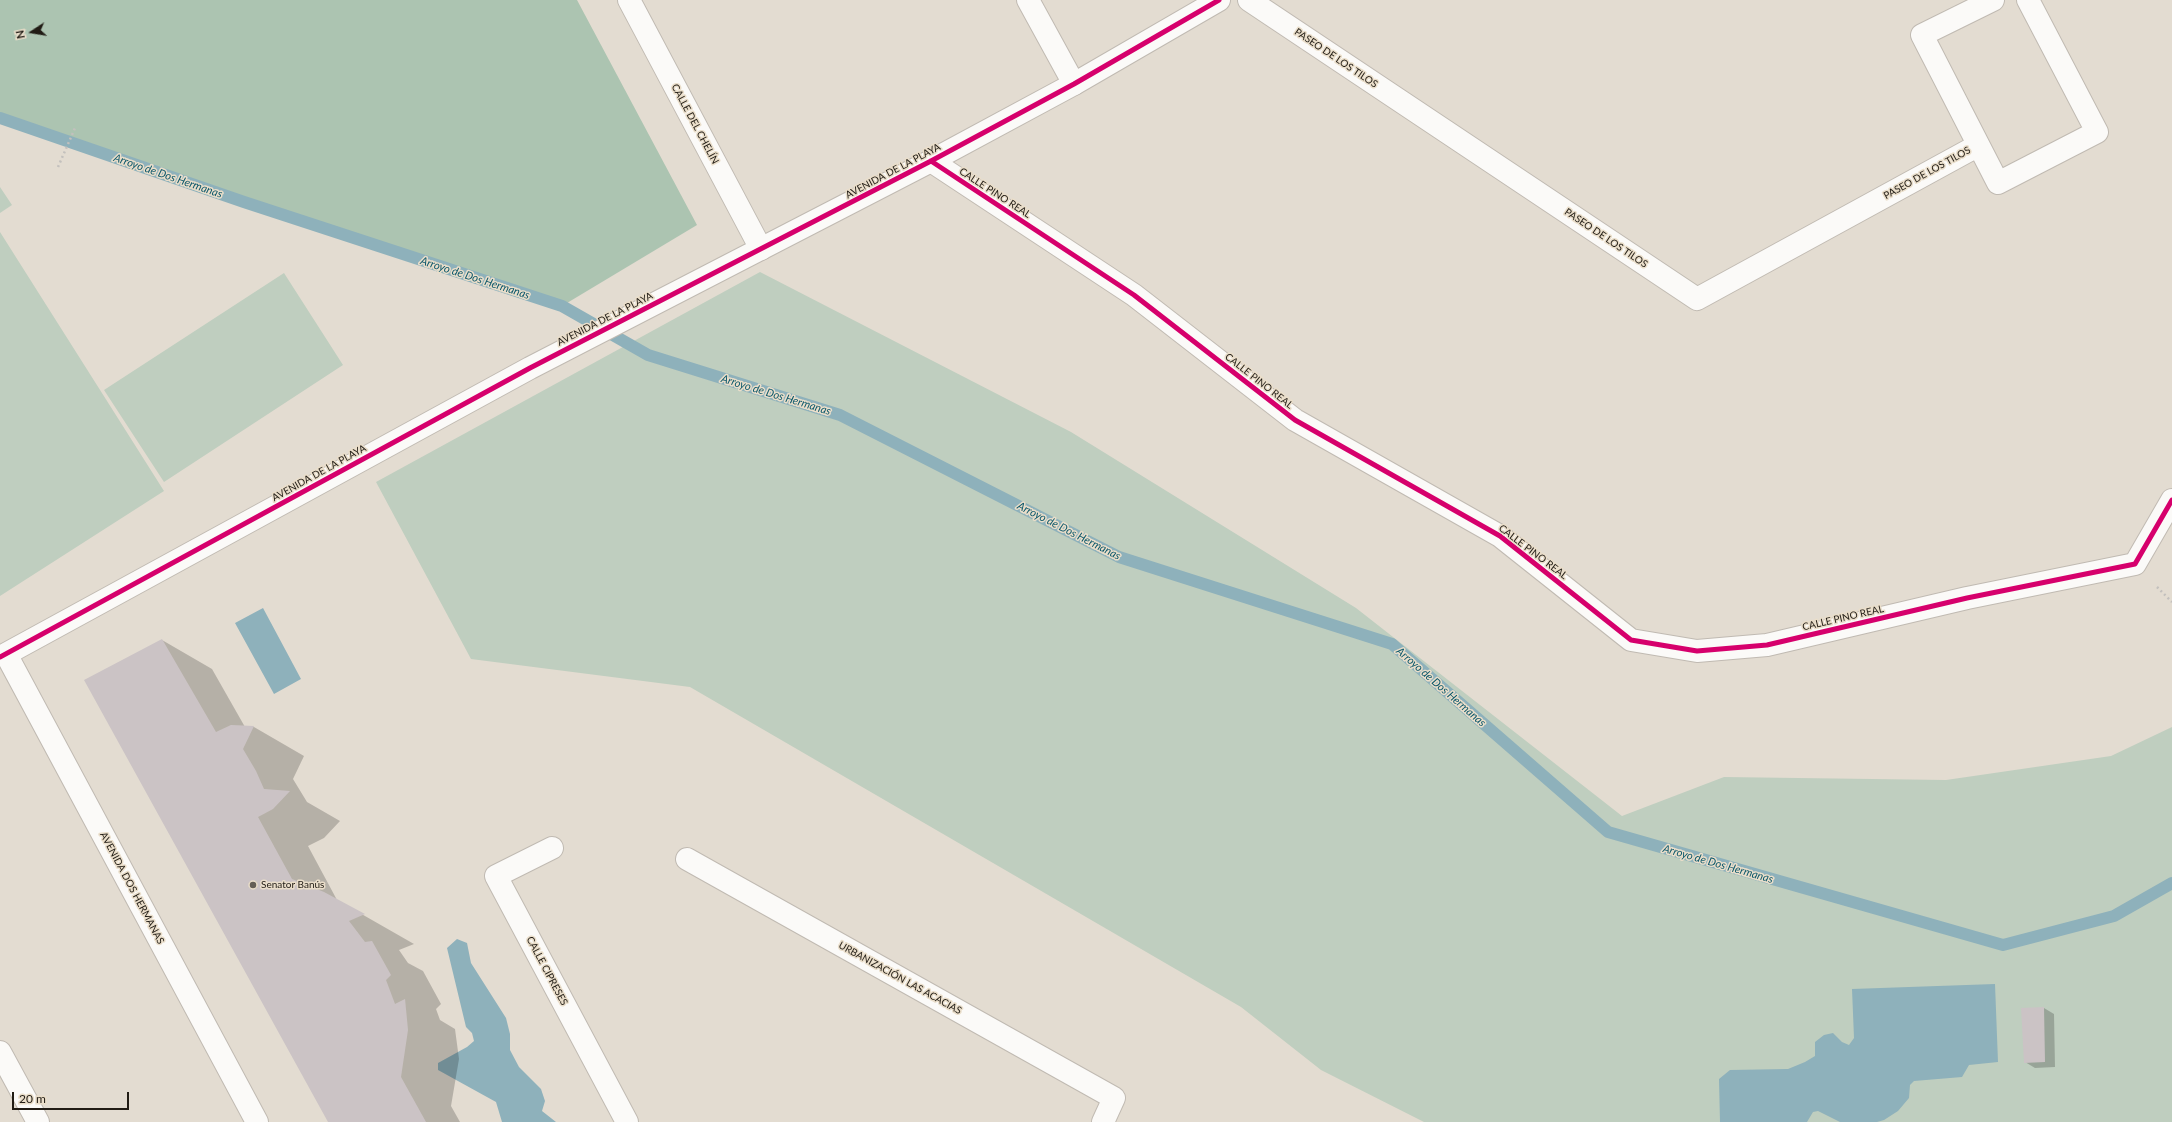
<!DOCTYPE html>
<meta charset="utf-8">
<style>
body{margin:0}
#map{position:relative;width:2172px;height:1122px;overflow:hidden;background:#e3dcd1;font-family:Lato,sans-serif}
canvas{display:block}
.north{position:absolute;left:12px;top:12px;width:40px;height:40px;-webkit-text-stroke:3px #eadeca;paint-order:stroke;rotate:258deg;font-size:11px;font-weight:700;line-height:16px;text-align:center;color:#211c15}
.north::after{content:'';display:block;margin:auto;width:14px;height:18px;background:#211c15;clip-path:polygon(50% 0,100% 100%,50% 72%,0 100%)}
.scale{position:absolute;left:12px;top:1092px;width:117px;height:18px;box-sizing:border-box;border:2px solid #211c15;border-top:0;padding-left:5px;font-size:12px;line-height:14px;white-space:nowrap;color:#211c15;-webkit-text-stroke:3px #eadeca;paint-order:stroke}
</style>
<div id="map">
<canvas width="2172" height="1122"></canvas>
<div class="north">N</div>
<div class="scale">20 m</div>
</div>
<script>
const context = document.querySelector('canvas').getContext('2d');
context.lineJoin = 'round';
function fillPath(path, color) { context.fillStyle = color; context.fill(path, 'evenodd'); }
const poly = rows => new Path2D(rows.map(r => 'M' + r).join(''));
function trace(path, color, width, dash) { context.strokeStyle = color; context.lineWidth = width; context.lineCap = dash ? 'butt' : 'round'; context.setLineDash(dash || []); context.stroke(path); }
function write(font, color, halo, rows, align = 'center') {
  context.font = font + ' Lato,sans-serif'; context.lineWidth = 3; context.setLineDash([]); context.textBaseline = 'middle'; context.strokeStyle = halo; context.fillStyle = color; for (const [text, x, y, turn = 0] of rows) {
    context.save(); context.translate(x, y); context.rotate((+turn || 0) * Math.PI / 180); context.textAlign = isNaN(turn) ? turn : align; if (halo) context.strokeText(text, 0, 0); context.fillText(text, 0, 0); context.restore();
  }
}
fillPath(poly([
 [0,187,12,205,0,213],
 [0,232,164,491,0,596],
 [760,272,1071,432,1356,608,1622,816,1724,777,1946,780,2111,756,2172,727,2172,1122,1424,1122,1321,1070,1241,1007,690,687,471,659,376,482],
 [284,273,343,365,164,482,104,390]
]), '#bfcebf');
fillPath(poly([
 [0,0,577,0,697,225,562,306,244,202,0,118]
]), '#acc4b1');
fillPath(poly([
 [263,608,301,679,274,694,235,623],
 [457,939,467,943,471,963,506,1018,510,1034,510,1050,519,1067,541,1089,545,1101,542,1111,556,1122,502,1122,496,1102,438,1070,438,1063,467,1047,474,1041,472,1033,466,1027,447,948],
 [1995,984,1998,1062,1969,1065,1962,1077,1914,1081,1910,1085,1909,1098,1898,1111,1884,1120,1877,1122,1840,1122,1818,1111,1813,1112,1807,1122,1720,1122,1719,1079,1730,1070,1788,1069,1805,1062,1815,1056,1815,1042,1824,1035,1833,1033,1842,1042,1849,1045,1854,1038,1852,989]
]), '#8eb1bb');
fillPath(poly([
 [162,640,212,669,245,727,254,727,304,756,293,779,307,802,340,821,324,838,308,846,337,900,414,944,399,950,408,963,423,971,441,1004,436,1009,440,1020,455,1029,459,1059,451,1106,460,1122,329,1122],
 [2044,1008,2054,1014,2055,1067,2035,1068,2025,1062]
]), '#0003');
trace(poly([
 [0,118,244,202,562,306,648,355,840,415,1119,557,1392,644,1608,832,2003,945,2114,916,2172,883]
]), '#8eb1bb', 12);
fillPath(poly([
 [162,639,216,732,231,725,254,726,243,749,256,771,264,789,290,791,273,809,258,817,292,879,324,892,365,914,349,921,365,942,372,941,391,975,386,980,395,1004,405,999,408,1030,401,1077,426,1122,328,1122,84,680],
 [2044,1007,2045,1062,2024,1063,2021,1008]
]), '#cbc3c5');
const street = poly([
 [629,0,761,249],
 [1028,0,1074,84],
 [1249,0,1697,299,1977,146],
 [1993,0,1922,35,1998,183,2097,132,2028,0],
 [931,161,1134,295,1295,420,1500,536,1631,640,1697,651,1767,645,1967,598,2135,564,2172,500],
 [552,848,496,876,627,1122],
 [687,859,1114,1098,1103,1122]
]);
const secondary = poly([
 [257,1122,6,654,530,368,931,161,1074,84,1219,0]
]);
const highway = poly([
 [0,1052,38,1122]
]);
trace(street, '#c0bab2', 24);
trace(secondary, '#c0bab2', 24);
trace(highway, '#c0bab2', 24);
trace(poly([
 [58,167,75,128],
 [2157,587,2172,602]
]), '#c3c0bd', 2.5, [2, 3]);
trace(street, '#fbfaf8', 22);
trace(secondary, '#fbfaf8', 22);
trace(highway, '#fbfaf8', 22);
trace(poly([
 [931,161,1134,295,1295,420,1500,536,1631,640,1697,651,1767,645,1967,598,2135,564,2172,500],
 [0,657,530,368,931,161,1074,84,1219,0]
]), '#d6006c', 5);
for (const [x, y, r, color] of [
 [253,885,4,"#655f57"]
]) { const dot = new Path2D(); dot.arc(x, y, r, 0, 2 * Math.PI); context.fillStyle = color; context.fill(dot); trace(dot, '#eadeca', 1.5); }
write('10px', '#211c15', '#eadeca', [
 ["PASEO DE LOS TILOS",1336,58,34],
 ["CALLE DEL CHELÍN",695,124,62],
 ["AVENIDA DE LA PLAYA",893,171,-28],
 ["PASEO DE LOS TILOS",1927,173,-29],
 ["CALLE PINO REAL",995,193,33],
 ["PASEO DE LOS TILOS",1606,238,34],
 ["AVENIDA DE LA PLAYA",605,319,-27],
 ["CALLE PINO REAL",1259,381,38],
 ["AVENIDA DE LA PLAYA",319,473,-29],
 ["CALLE PINO REAL",1533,552,37],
 ["CALLE PINO REAL",1843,618,-13],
 ["AVENIDA DOS HERMANAS",132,888,62],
 ["CALLE CIPRESES",547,971,62],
 ["URBANIZACIÓN LAS ACACIAS",900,978,29]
]);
write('10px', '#211c15', '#eadeca', [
 ["Senator Banús",261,885]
], 'left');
write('italic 11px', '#09566a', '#eadeca', [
 ["Arroyo de Dos Hermanas",168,176,19],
 ["Arroyo de Dos Hermanas",475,278,18],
 ["Arroyo de Dos Hermanas",776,395,17],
 ["Arroyo de Dos Hermanas",1069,531,27],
 ["Arroyo de Dos Hermanas",1441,687,41],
 ["Arroyo de Dos Hermanas",1718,864,16]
]);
</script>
